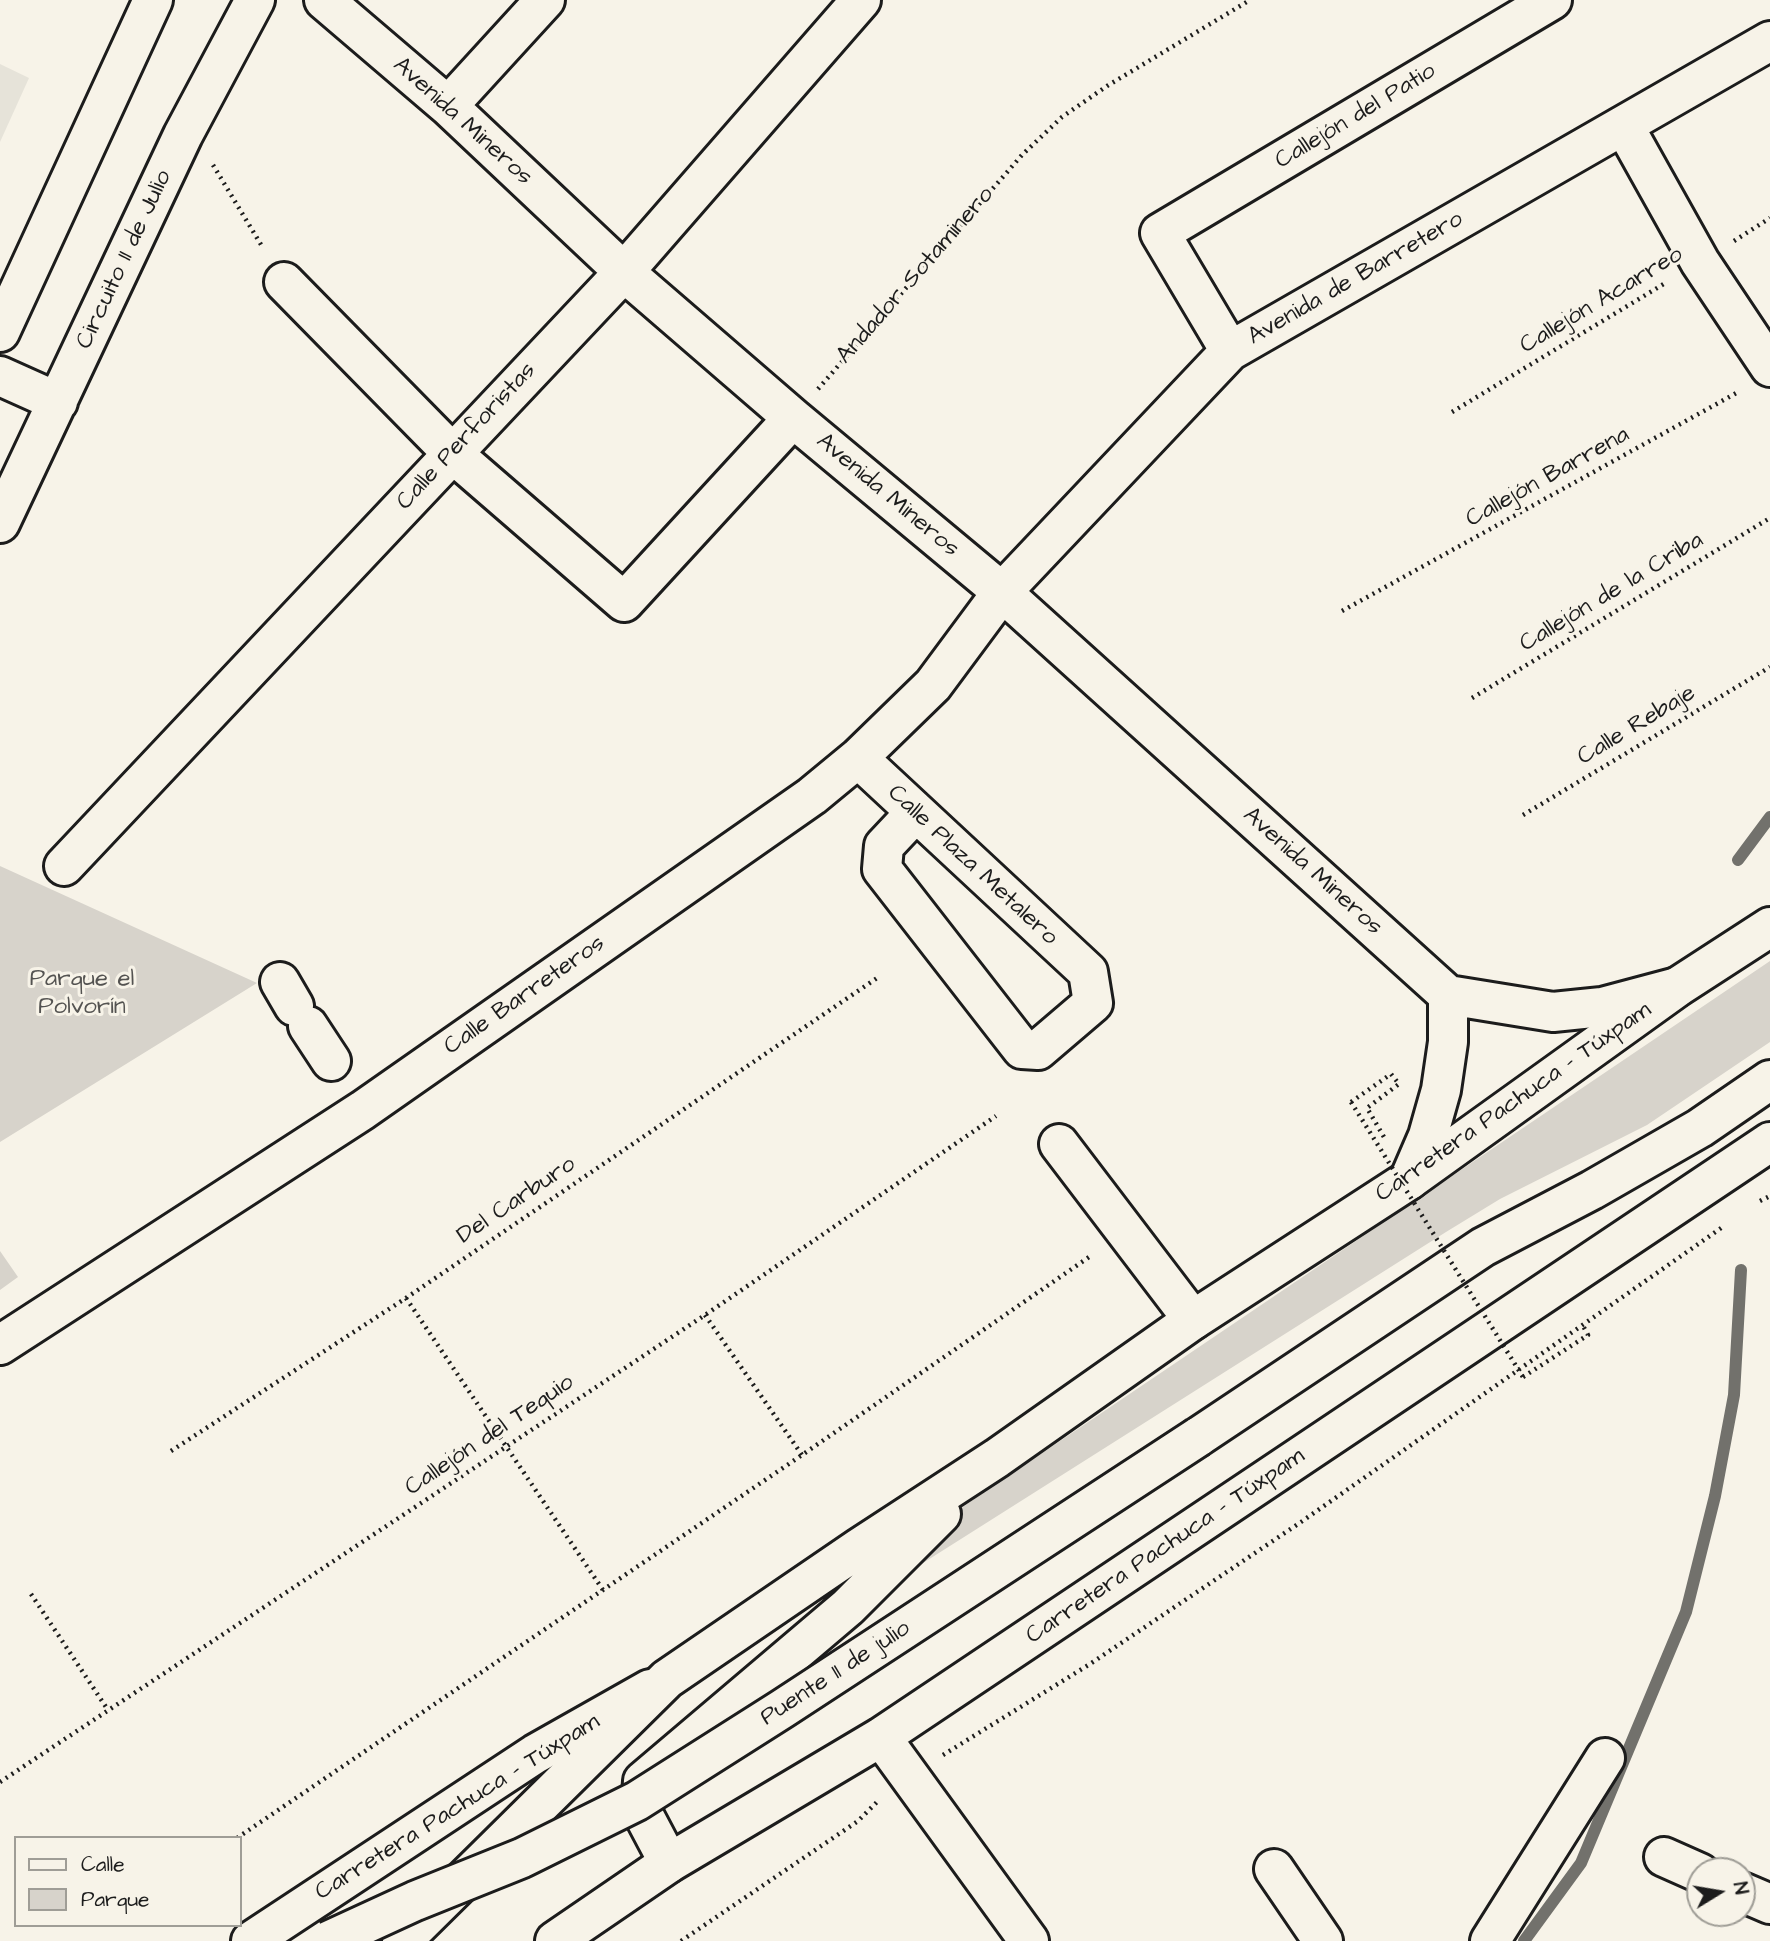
<!DOCTYPE html>
<meta charset="utf-8">
<style>
body{margin:0}
#map{position:relative;width:1770px;height:1941px;overflow:hidden;background:#f7f3e8;font-family:"Architects Daughter",sans-serif}
canvas{display:block}
.legend{position:absolute;left:14px;top:1836px;width:228px;height:91px;box-sizing:border-box;background:#f7f3e8;border:2px solid #9f9d96;margin:0;padding:9px 12px;list-style:none;font-size:21px;color:#1c1c1c}
.legend li{display:flex;align-items:center;gap:14px;height:35px}
.legend b{width:35px;border:2px solid #9f9d96}
.north{position:absolute;left:1686px;top:1857px;width:70px;height:70px;box-sizing:border-box;background:#f7f3e8;border:2px solid #9f9d96;border-radius:50%;rotate:79deg;font-size:19px;font-weight:700;line-height:28px;text-align:center;color:#1c1c1c}
.north::after{content:'';display:block;margin:auto;width:24px;height:32px;background:#1c1c1c;clip-path:polygon(50% 0,100% 100%,50% 72%,0 100%)}
</style>
<div id="map">
<canvas width="1770" height="1941"></canvas>
<ul class="legend">
<li><b style="height:9px;background:#f7f3e8"></b>Calle</li>
<li><b style="height:19px;background:#d7d3cb"></b>Parque</li>
</ul>
<div class="north">N</div>
</div>
<script>
const context = document.querySelector('canvas').getContext('2d');
context.lineJoin = 'round';
function fillPath(path, color) { context.fillStyle = color; context.fill(path, 'evenodd'); }
const poly = rows => new Path2D(rows.map(r => 'M' + r).join(''));
function trace(path, color, width, dash) { context.strokeStyle = color; context.lineWidth = width; context.lineCap = dash ? 'butt' : 'round'; context.setLineDash(dash || []); context.stroke(path); }
function write(font, color, halo, rows, align = 'center') {
  context.font = font + ' "Architects Daughter",sans-serif'; context.lineWidth = 6; context.setLineDash([]); context.textBaseline = 'middle'; context.strokeStyle = halo; context.fillStyle = color; for (const [text, x, y, turn = 0] of rows) {
    context.save(); context.translate(x, y); context.rotate((+turn || 0) * Math.PI / 180); context.textAlign = isNaN(turn) ? turn : align; if (halo) context.strokeText(text, 0, 0); context.fillText(text, 0, 0); context.restore();
  }
}
fillPath(poly([
 [0,64,29,78,0,142]
]), '#e6e3d9');
fillPath(poly([
 [0,866,257,983,0,1142],
 [1770,961,1770,1042,1647,1125,1500,1199,1446,1232,863,1601,955,1512],
 [0,1251,18,1277,0,1290]
]), '#d7d3cb');
trace(poly([
 [1738,860,1770,817],
 [1524,1941,1581,1863,1686,1612,1715,1496,1734,1395,1741,1270]
]), '#72716c', 12);
const minor = poly([
 [324,0,448,106,624,272,793,418,1002,592,1448,995,1553,1012,1602,1007,1677,987],
 [448,106,545,0],
 [1624,126,1700,262,1770,367],
 [284,282,452,453,624,602,793,418],
 [0,332,153,0],
 [1230,351,1160,233,1552,0],
 [0,376,58,402],
 [0,523,183,135,255,0],
 [858,758,1088,972,1093,1003,1038,1050,1022,1049,882,869,884,846,915,813],
 [64,866,624,272,861,0],
 [280,982,294,1006],
 [308,1026,331,1061],
 [1059,1144,1193,1320],
 [1409,1180,1428,1136,1441,1090,1448,1042,1448,995],
 [0,1345,363,1110,812,796,858,758,933,685,1002,592,1230,351,1770,41],
 [881,1737,1029,1941],
 [1664,1857,1700,1873],
 [1274,1869,1323,1941],
 [1742,1892,1770,1904],
 [251,1941,535,1754,650,1689],
 [555,1941,669,1863,881,1737,1770,1142],
 [1490,1941,1605,1758]
]);
const major = poly([
 [1198,1437,1483,1247,1592,1190,1700,1128,1770,1080],
 [669,1863,641,1810,643,1781,848,1607,941,1514],
 [402,1941,667,1679,859,1548,997,1458,1193,1320,1409,1180,1679,986,1770,927]
]);
trace(minor, '#1c1c1c', 44);
trace(major, '#1c1c1c', 44);
trace(poly([
 [213,165,263,248],
 [1734,241,1770,218],
 [818,389,1022,155,1062,117,1107,86,1250,0],
 [1452,412,1667,282],
 [1342,611,1740,391],
 [1472,698,1770,518],
 [1523,815,1770,667],
 [1351,1102,1391,1074,1399,1084,1367,1108,1384,1137],
 [1760,1201,1770,1196],
 [406,1298,603,1590],
 [705,1315,802,1455],
 [1523,1377,1588,1335,1582,1324],
 [171,1451,406,1298,880,976],
 [31,1594,108,1710],
 [943,1755,1090,1664,1301,1522,1724,1226],
 [0,1782,705,1315,996,1116],
 [237,1838,802,1455,1092,1255],
 [681,1941,858,1821,877,1802]
]), '#1c1c1c', 4.5, [2, 5]);
trace(minor, '#f7f3e8', 38);
trace(major, '#f7f3e8', 38);
const majorBridge = poly([
 [328,1941,415,1901,522,1858,637,1801,782,1709,1198,1437]
]);
trace(majorBridge, '#1c1c1c', 44, []);
trace(poly([
 [1351,1102,1523,1377]
]), '#1c1c1c', 4.5, [2, 5]);
trace(majorBridge, '#f7f3e8', 38);
write('24px', '#1c1c1c', '#f7f3e8', [
 ["Callejón del Patio",1356,117,-31],
 ["Avenida Mineros",462,122,42],
 ["Circuito 11 de Julio",125,260,-65],
 ["Andador Sotaminero",916,276,-49],
 ["Avenida de Barretero",1356,279,-30],
 ["Callejón Acarreo",1602,301,-31],
 ["Calle Perforistas",467,437,-47],
 ["Callejón Barrena",1548,478,-29],
 ["Avenida Mineros",887,496,40],
 ["Callejón de la Criba",1612,593,-31],
 ["Calle Rebaje",1637,726,-31],
 ["Calle Plaza Metalero",972,866,43],
 ["Avenida Mineros",1312,872,42],
 ["Calle Barreteros",525,996,-35],
 ["Carretera Pachuca - Túxpam",1514,1103,-35],
 ["Del Carburo",517,1201,-34],
 ["Callejón del Tequio",490,1436,-34],
 ["Carretera Pachuca - Túxpam",1166,1547,-34],
 ["Puente 11 de julio",836,1674,-33],
 ["Carretera Pachuca - Túxpam",458,1808,-32]
]);
write('24px', '#545351', '#f7f3e8', [
 ["Parque el",82,980],
 ["Polvorín",82,1008]
]);
</script>
